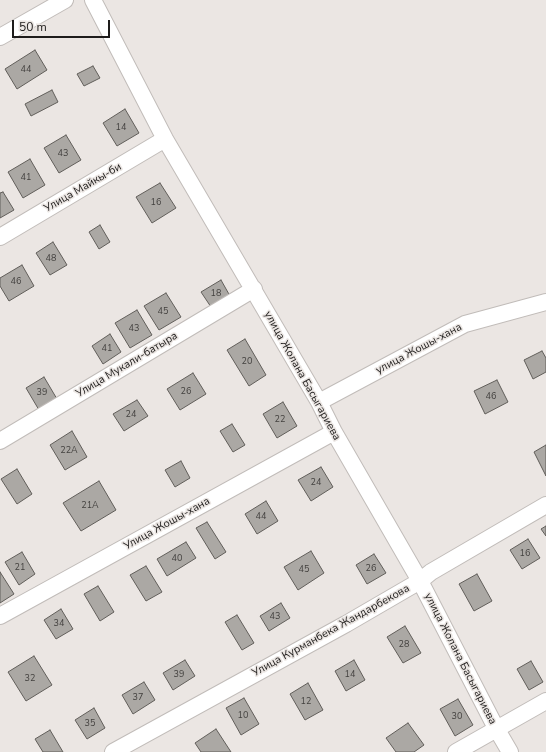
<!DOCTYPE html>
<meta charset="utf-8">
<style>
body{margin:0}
#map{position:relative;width:546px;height:752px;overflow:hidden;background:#ebe6e3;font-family:"Nunito Sans",sans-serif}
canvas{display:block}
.scale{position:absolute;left:12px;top:20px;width:98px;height:18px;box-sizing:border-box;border:2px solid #1e1c1b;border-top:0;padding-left:5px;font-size:12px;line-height:14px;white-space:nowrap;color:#1e1c1b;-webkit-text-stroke:3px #ebe6e3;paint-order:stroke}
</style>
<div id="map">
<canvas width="546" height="752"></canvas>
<div class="scale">50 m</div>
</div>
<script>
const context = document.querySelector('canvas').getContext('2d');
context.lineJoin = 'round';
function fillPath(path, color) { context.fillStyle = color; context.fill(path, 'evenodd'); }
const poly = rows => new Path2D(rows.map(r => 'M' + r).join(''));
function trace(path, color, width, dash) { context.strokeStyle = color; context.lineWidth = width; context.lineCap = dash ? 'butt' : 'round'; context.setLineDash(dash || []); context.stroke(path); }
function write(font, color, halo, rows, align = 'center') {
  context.font = font + ' "Nunito Sans",sans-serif'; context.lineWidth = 3; context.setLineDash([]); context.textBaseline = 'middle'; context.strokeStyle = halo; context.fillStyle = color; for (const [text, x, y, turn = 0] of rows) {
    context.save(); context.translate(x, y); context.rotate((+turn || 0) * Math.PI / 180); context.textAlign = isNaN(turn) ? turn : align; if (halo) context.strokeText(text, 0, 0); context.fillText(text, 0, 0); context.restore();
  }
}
const building = poly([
 [35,50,47,70,17,89,5,69,35,50],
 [93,66,100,78,84,86,77,74,93,66],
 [52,90,58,102,31,116,25,104,52,90],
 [125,109,139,133,117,146,103,123,125,109],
 [66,135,81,160,59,173,44,148,66,135],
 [30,159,45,185,23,198,8,172,30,159],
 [160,183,176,208,152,223,136,197,160,183],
 [3,192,14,210,0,218,0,193,3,192],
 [100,225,110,242,99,249,89,232,100,225],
 [53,242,67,265,50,275,36,253,53,242],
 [22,265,34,286,9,301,0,286,0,278,22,265],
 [221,280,230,296,211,307,201,292,221,280],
 [166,293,181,317,159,330,144,306,166,293],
 [137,310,152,335,130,348,115,323,137,310],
 [110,334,121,352,103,364,92,346,110,334],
 [245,339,266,375,249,386,227,350,245,339],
 [542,351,546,358,546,372,533,379,524,360,542,351],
 [193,373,206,394,180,410,167,389,193,373],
 [44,377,57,399,39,410,26,388,44,377],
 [497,380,508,402,485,414,474,391,497,380],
 [137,400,148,416,124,431,113,414,137,400],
 [283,402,297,426,277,438,263,414,283,402],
 [232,424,245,445,233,452,220,431,232,424],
 [72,431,87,457,65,470,50,445,72,431],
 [546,445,546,476,534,452,546,445],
 [181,461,190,478,175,487,165,470,181,461],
 [321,467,333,487,311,501,298,480,321,467],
 [17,469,32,494,17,504,1,479,17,469],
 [99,481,116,510,81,531,63,503,99,481],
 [266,501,278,521,257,534,245,514,266,501],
 [207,522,226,552,215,559,196,528,207,522],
 [546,526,546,536,541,529,546,526],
 [528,539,540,558,522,569,510,550,528,539],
 [186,542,196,558,167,576,157,559,186,542],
 [311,551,324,573,298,590,284,567,311,551],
 [22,552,35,574,19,585,5,562,22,552],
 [374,554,386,573,367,584,356,565,374,554],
 [146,566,162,592,146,601,130,575,146,566],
 [0,572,14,594,0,603,0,572],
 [477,574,492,601,474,611,459,584,477,574],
 [98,586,114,612,100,621,84,594,98,586],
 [281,603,290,618,269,631,260,616,281,603],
 [61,609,73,629,56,639,44,620,61,609],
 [237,615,254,643,242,650,225,622,237,615],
 [405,626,421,653,403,663,387,637,405,626],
 [34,656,52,685,26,701,8,672,34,656],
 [185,660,195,676,173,690,163,673,185,660],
 [354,660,365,680,346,691,335,671,354,660],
 [531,661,543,682,529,690,517,669,531,661],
 [144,682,155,700,133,714,122,695,144,682],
 [308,683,323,710,305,720,290,694,308,683],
 [244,698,259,724,241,735,226,708,244,698],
 [458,699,473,725,455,736,440,709,458,699],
 [94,708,105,728,87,739,75,720,94,708],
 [408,723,424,745,414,752,396,752,386,738,408,723],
 [216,729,231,752,201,752,195,743,216,729],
 [50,730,63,752,43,752,35,739,50,730]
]);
fillPath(building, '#aba8a4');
trace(building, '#615e5a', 1);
const minor = poly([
 [93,0,165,139,319,402,334,432,420,581,496,728,510,752],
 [0,37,65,0],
 [0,237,165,139],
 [319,402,465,324,546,302],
 [0,441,254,289],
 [0,616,334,432],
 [113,752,346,624,420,581,431,572,546,505],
 [456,752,546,701]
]);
trace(minor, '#c1bcb9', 18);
trace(minor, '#fff', 16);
write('9px', '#413f3d', null, [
 ["44",26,70],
 ["14",121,128],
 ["43",63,154],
 ["41",26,178],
 ["16",156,203],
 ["48",51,259],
 ["46",16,282],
 ["18",216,294],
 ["45",163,312],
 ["43",134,329],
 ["41",107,349],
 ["20",247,362],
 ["26",186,392],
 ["39",42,393],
 ["46",491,397],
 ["24",131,415],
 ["22",280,420],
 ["22А",69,451],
 ["24",316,483],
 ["21А",90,506],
 ["44",261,517],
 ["16",525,554],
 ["40",177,559],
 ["21",20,568],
 ["26",371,569],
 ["45",304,570],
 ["43",275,617],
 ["34",59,624],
 ["28",404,645],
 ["39",179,675],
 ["14",350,675],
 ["32",30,679],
 ["37",138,698],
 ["12",306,702],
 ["10",243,716],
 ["30",457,717],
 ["35",90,724]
]);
write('11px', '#1e1c1b', '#ebe6e3', [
 ["Улица Майкы-би",83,188,-30],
 ["улица Жошы-хана",419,349,-28],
 ["Улица Мукали-батыра",127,365,-31],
 ["улица Жолана Басыгариева",302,376,61],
 ["Улица Жошы-хана",167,524,-29],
 ["Улица Курманбека Жандарбекова",331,631,-29],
 ["улица Жолана Басыгариева",460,659,63]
]);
</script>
